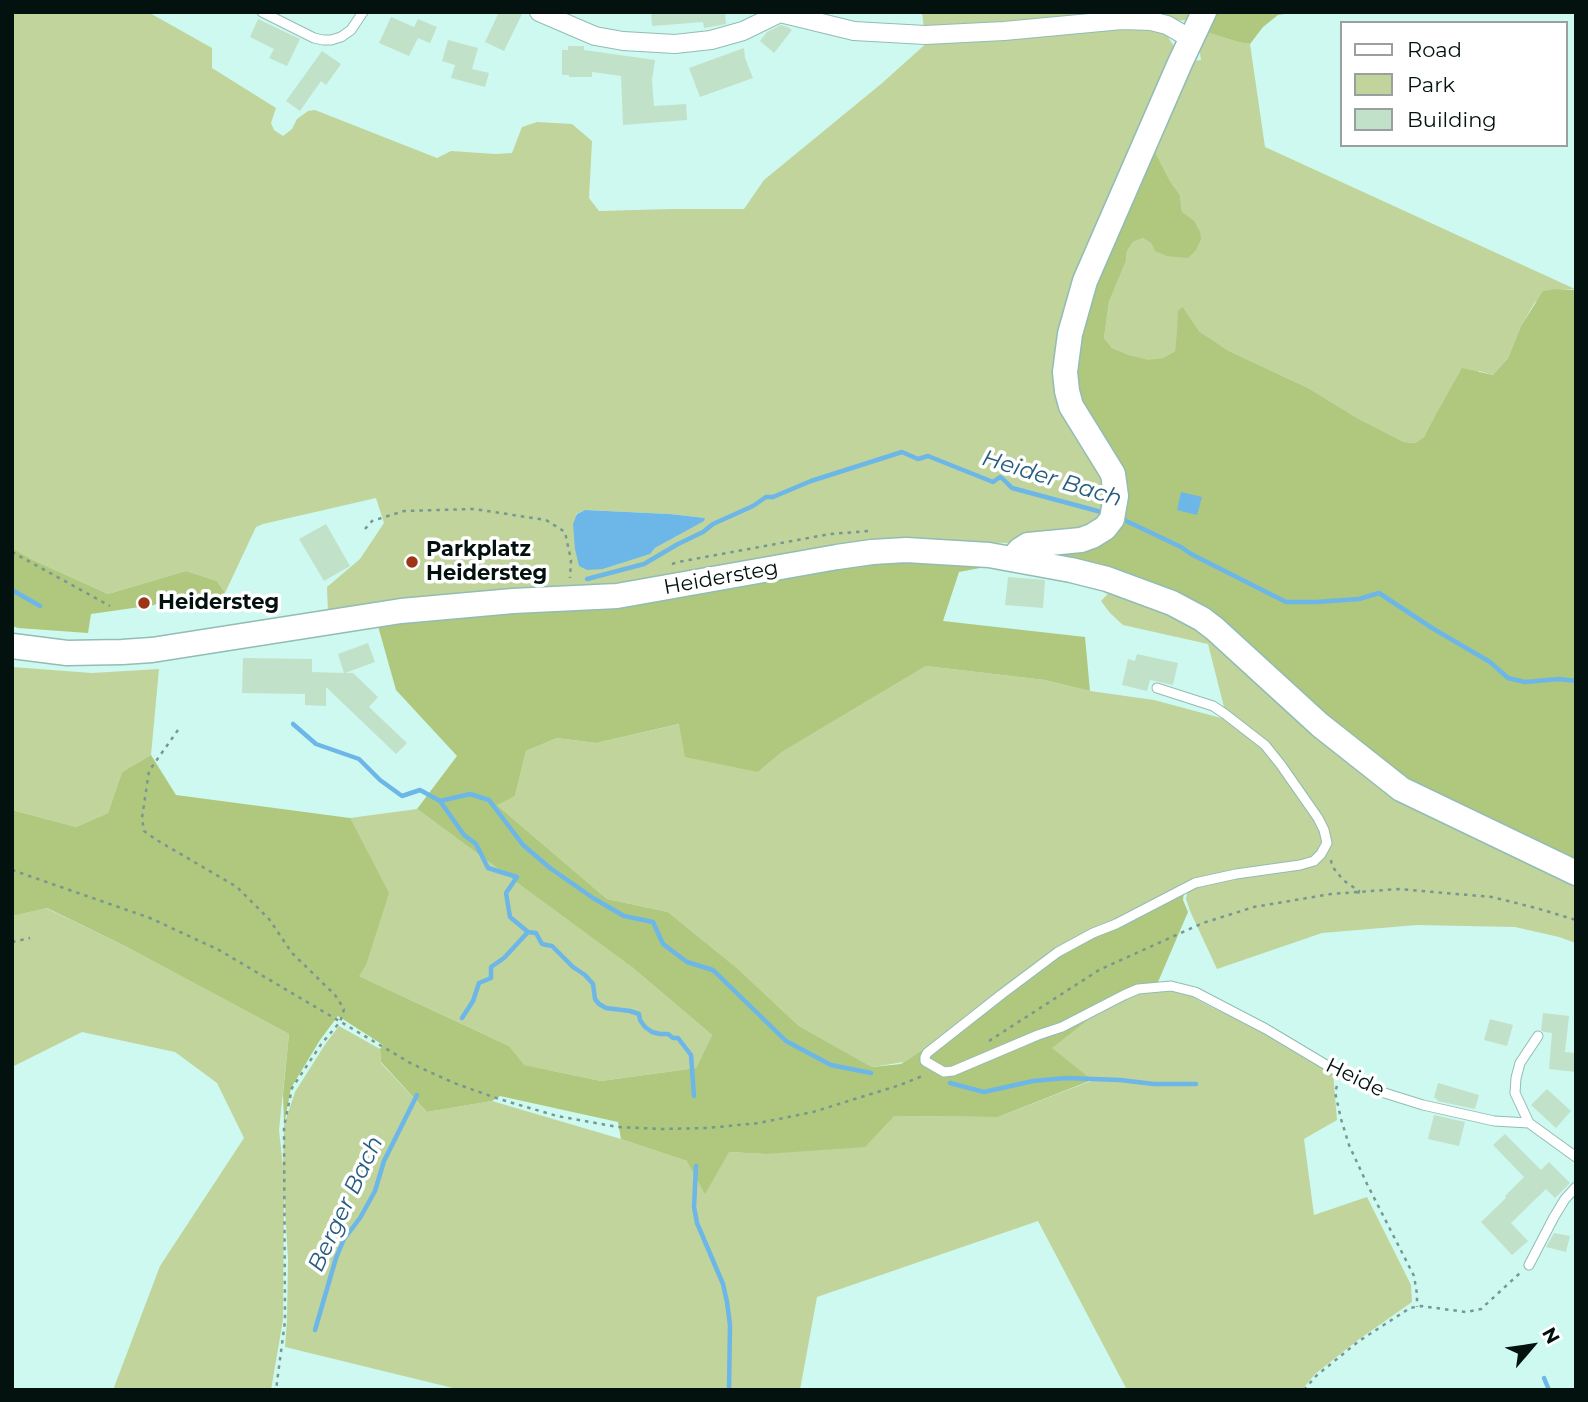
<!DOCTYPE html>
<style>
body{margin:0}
#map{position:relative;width:1588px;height:1402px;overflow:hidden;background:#cef9f0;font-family:Montserrat,sans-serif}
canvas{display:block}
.frame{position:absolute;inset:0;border:14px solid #03120f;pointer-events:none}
.legend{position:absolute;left:1340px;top:21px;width:228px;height:126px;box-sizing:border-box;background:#fff;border:2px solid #9aa09f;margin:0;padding:9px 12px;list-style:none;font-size:21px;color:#03120f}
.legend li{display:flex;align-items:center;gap:14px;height:35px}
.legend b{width:35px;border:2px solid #9aa09f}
.north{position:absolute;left:1497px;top:1311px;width:70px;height:70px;-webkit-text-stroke:5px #fff;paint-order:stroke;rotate:61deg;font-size:19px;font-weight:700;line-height:28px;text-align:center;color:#03120f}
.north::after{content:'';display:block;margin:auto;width:24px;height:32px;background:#03120f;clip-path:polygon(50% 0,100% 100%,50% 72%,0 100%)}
</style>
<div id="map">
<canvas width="1588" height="1402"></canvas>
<div class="frame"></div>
<ul class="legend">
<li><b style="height:9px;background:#fff"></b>Road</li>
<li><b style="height:19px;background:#c0d49c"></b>Park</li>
<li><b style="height:19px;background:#c2e1c9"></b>Building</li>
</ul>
<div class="north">N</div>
</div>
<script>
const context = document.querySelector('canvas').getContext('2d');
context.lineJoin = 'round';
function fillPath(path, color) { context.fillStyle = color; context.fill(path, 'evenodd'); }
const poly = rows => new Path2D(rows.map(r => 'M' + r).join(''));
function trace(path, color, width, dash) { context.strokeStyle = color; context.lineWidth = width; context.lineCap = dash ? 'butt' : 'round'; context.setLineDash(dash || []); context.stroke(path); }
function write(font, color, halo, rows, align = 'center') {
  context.font = font + ' Montserrat,sans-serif'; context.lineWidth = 7; context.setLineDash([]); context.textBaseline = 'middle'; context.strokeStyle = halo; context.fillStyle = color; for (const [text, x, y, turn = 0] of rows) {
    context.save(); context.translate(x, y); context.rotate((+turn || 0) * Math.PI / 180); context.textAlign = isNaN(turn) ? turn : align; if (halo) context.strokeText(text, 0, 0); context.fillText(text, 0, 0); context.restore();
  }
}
fillPath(poly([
 [12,12,148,12,212,48,212,68,276,108,271,123,274,130,283,136,292,129,297,119,308,111,315,110,437,158,451,151,495,154,512,153,522,127,537,122,572,124,592,141,589,198,599,211,672,209,744,209,764,180,881,84,929,41,1115,25,1156,27,1158,32,1163,30,1174,46,1176,63,1084,275,1103,461,1107,522,1018,543,905,542,603,592,328,613,327,587,360,559,384,523,376,498,263,524,256,527,225,593,217,581,186,571,108,594,33,560,12,548],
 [585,510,670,514,705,518,703,521,655,548,649,554,603,569,576,514],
 [922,12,1202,12,1189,20,1170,21,924,29],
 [1203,31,1238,42,1250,44,1265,147,1575,289,1557,289,1535,302,1521,326,1508,358,1493,375,1479,371,1446,398,1430,425,1424,437,1415,443,1404,442,1359,419,1308,388,1229,351,1199,331,1183,307,1175,351,1163,358,1148,361,1129,355,1112,348,1104,338,1109,302,1126,261,1127,251,1133,242,1143,238,1152,244,1182,212,1180,195,1170,181,1151,144,1192,61,1201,60,1199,47],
 [1117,584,1143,592,1576,876,1576,943,1559,937,1515,927,1417,925,1322,933,1217,969,1190,911,1186,899,1188,889,1195,885,1279,871,1196,879,967,1020,904,1062,872,1067,799,1026,737,968,668,912,607,899,496,804,515,796,526,751,557,738,596,743,680,724,758,772,782,752,926,666,1045,680,1090,691,1154,700,1221,718,1225,711,1208,644,1123,625,1110,613,1101,601],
 [12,667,92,673,159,669,151,755,122,772,108,813,76,827,12,810],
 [417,809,633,968,712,1035,696,1068,601,1081,523,1065,509,1046,359,976,350,818],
 [46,908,125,946,289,1034,279,1130,283,1166,284,1125,295,1092,326,1043,339,1026,380,1049,381,1063,427,1112,492,1101,621,1139,687,1161,729,1152,765,1154,894,1116,998,1117,1091,1081,1051,1048,1088,1020,1158,982,1169,984,1211,1007,1267,1033,1333,1072,1337,1120,1304,1139,1314,1215,1367,1197,1411,1285,1412,1302,1358,1340,1315,1374,1302,1390,1127,1390,1038,1221,817,1297,800,1390,461,1390,285,1347,287,1319,288,1259,284,1192,283,1320,271,1390,113,1390,160,1266,244,1138,217,1083,175,1052,82,1032,12,1067,12,916]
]), '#c0d49c');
fillPath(poly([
 [1213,12,1298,12,1278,15,1263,27,1250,44,1238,42,1203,31],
 [1151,144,1170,181,1180,195,1182,212,1194,221,1200,232,1201,239,1196,250,1188,258,1167,256,1155,251,1152,244,1143,238,1133,242,1127,251,1126,261,1109,302,1104,338,1112,348,1129,355,1148,360,1163,358,1175,351,1177,333,1178,311,1183,307,1199,331,1229,351,1308,388,1359,419,1404,442,1415,443,1424,437,1430,425,1462,368,1493,375,1508,358,1521,326,1543,291,1557,289,1576,290,1576,873,1434,804,1215,629,1020,550,1081,540,1115,512,1085,429,1070,334],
 [12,548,33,560,108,594,186,571,217,581,225,593,218,605,210,601,188,594,173,596,154,605,91,614,88,633,18,628,12,626],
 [873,560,1002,564,959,572,943,621,1085,637,1090,691,1045,680,926,666,782,752,758,772,685,757,679,724,596,743,557,738,526,751,515,796,497,805,607,899,668,912,737,968,799,1026,872,1067,901,1064,967,1020,1057,948,1092,928,1114,921,1184,891,1183,900,1188,912,1158,982,1088,1020,1052,1048,1092,1080,998,1117,894,1116,865,1147,765,1154,729,1152,705,1194,687,1161,621,1139,618,1122,500,1096,492,1101,427,1112,381,1062,380,1049,383,1045,338,1016,320,1040,291,1088,284,1125,283,1094,289,1034,125,946,47,908,12,916,12,810,76,827,108,813,122,772,151,755,176,795,350,818,389,893,366,965,359,976,509,1046,524,1065,601,1081,696,1068,712,1035,633,968,417,809,457,756,396,690,378,626]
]), '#afc87d');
fillPath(poly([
 [1181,492,1202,497,1197,515,1177,510],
 [585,510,670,514,705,518,704,521,655,548,650,554,603,569,587,570,579,566,575,549,573,524,577,514]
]), '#6db6e8');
trace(poly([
 [1120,518,1181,547,1191,554,1286,602,1316,602,1359,599,1379,593,1432,628,1490,662,1508,678,1525,682,1559,679,1576,681],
 [587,579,644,564,678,544,703,532,713,524,753,506,766,497,773,497,811,481,902,452,918,459,928,456,993,482,1000,477,1003,479,1012,488,1105,513],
 [12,590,40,606],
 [293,724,316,744,359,759,380,780,402,796,420,790,440,801,470,794,489,800,523,845,550,868,593,898,624,916,653,922,663,944,687,962,713,970,786,1041,831,1065,871,1073],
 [440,801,464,835,476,844,488,868,517,877,506,893,510,917,528,932,504,958,491,967,491,978,479,983,473,1001,462,1018],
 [528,932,536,933,542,944,552,946,573,967,585,975,593,984,595,999,599,1004,606,1008,630,1011,639,1014,640,1020,645,1027,652,1032,660,1034,668,1034,673,1038,678,1038,691,1055,694,1096],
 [950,1083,984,1092,1033,1081,1066,1078,1120,1080,1154,1084,1196,1084],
 [696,1166,694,1207,697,1223,723,1284,727,1302,730,1325,729,1390],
 [315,1330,336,1258,344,1239,360,1218,375,1191,384,1161,417,1095],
 [1544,1378,1549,1390]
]), '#6db6e8', 4.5);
fillPath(poly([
 [499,12,523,12,504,51,485,42],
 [651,12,725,12,726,24,704,28,703,22,652,26],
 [391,17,414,27,418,19,437,27,430,43,418,38,409,56,379,43],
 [258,19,300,39,287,66,269,58,274,49,250,37],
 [781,25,788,27,792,30,774,53,760,41,767,32],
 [448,40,478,48,472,69,489,73,485,87,451,78,455,65,442,61],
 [568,46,584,46,584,50,655,60,652,80,654,106,686,104,687,120,623,125,621,76,592,72,592,77,569,77,569,75,562,75,562,50,568,50],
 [744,48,745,58,753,78,700,97,689,68],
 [322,51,341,64,326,85,321,81,300,111,286,101],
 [326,524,350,566,324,581,299,539],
 [1008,577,1045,580,1043,608,1005,605],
 [368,643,375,662,345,673,353,673,378,697,369,707,407,743,396,754,326,687,326,706,305,705,305,694,242,693,243,658,312,659,312,672,344,673,338,654],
 [1137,654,1178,663,1173,685,1150,680,1147,691,1122,685,1128,659,1135,661],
 [1543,1013,1569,1016,1565,1052,1576,1053,1576,1072,1549,1069,1552,1033,1544,1032,1541,1030],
 [1490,1019,1513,1025,1507,1046,1484,1040],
 [1438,1083,1479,1095,1475,1109,1437,1101,1437,1099,1434,1098],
 [1547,1089,1571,1111,1556,1128,1531,1105],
 [1434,1115,1465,1122,1459,1146,1428,1139],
 [1505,1134,1541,1170,1549,1162,1570,1183,1555,1198,1546,1189,1511,1223,1528,1241,1512,1255,1481,1222,1506,1198,1505,1196,1524,1177,1493,1145],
 [1554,1233,1570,1236,1566,1252,1546,1247]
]), '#c2e1c9');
const lane = poly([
 [262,12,314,38,323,40,331,40,341,37,351,30,363,12],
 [1157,688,1213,706,1225,714,1265,745,1281,765,1318,818,1324,830,1327,843,1321,854,1314,861,1300,865,1236,874,1195,883,1116,924,1093,933,1058,952,1002,994,927,1053,925,1057,925,1061,944,1072,953,1071,1038,1035,1062,1027,1124,995,1138,989,1171,986,1195,992,1266,1029,1343,1075,1375,1090,1423,1105,1472,1116,1494,1121,1529,1123,1576,1157],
 [1529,1123,1515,1093,1516,1078,1520,1063,1538,1036],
 [1529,1265,1554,1217,1565,1199,1576,1187]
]);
const street = poly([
 [539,12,595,36,623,41,675,44,711,40,743,31,780,13,854,31,925,35,1004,31,1122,20,1151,21,1167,25,1191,39]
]);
const secondary = poly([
 [1012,559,1020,550,1028,545,1081,540,1092,536,1105,528,1112,519,1116,496,1113,474,1071,406,1067,391,1065,372,1070,334,1085,281,1180,63,1204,12],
 [12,646,67,653,122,652,152,650,401,611,513,601,617,596,837,557,872,552,906,550,989,555,1071,570,1107,579,1172,603,1202,619,1215,629,1320,725,1401,789,1576,873]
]);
trace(lane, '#92bcb4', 11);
trace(street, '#92bcb4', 20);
trace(secondary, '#92bcb4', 27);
trace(poly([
 [365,529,372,521,404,511,474,509,546,520,565,532,571,560,570,578],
 [12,552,110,606],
 [672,564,678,562,830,534,869,531],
 [178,730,149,771,142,818,144,831,155,839,237,887,269,919,292,953,335,995,344,1009,340,1022,322,1043,292,1088,284,1127,285,1321,276,1390],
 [1331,860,1332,866,1343,880,1359,891,1358,894],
 [12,870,150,918,219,950,412,1064,454,1083,499,1099,557,1116,618,1127,662,1129,707,1128,759,1123,813,1112,900,1085,925,1075],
 [12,942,30,938],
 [989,1041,1099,970,1203,923,1254,907,1331,894,1398,889,1492,897,1536,908,1576,920],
 [1337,1086,1335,1092,1341,1119,1349,1145,1367,1184,1414,1276,1417,1294,1417,1307],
 [1304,1390,1316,1376,1359,1341,1410,1308,1421,1306,1466,1312,1481,1309,1520,1273]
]), '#789791', 2.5, [3.5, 5]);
trace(lane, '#fff', 9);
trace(street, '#fff', 18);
trace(secondary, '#fff', 24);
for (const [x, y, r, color] of [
 [412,562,7,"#9d3517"],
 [144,603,7,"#9d3517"]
]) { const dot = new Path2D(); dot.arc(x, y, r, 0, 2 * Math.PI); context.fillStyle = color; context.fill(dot); trace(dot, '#fff', 2.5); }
write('bold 21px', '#03120f', '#fff', [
 ["Parkplatz",426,550],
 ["Heidersteg",426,574],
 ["Heidersteg",158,603]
], 'left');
write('21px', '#03120f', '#fff', [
 ["Heidersteg",721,578,-10],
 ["Heide",1355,1078,26]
]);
write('italic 23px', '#265c7f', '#fff', [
 ["Heider Bach",1052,479,17],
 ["Berger Bach",346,1204,-65]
]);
</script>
